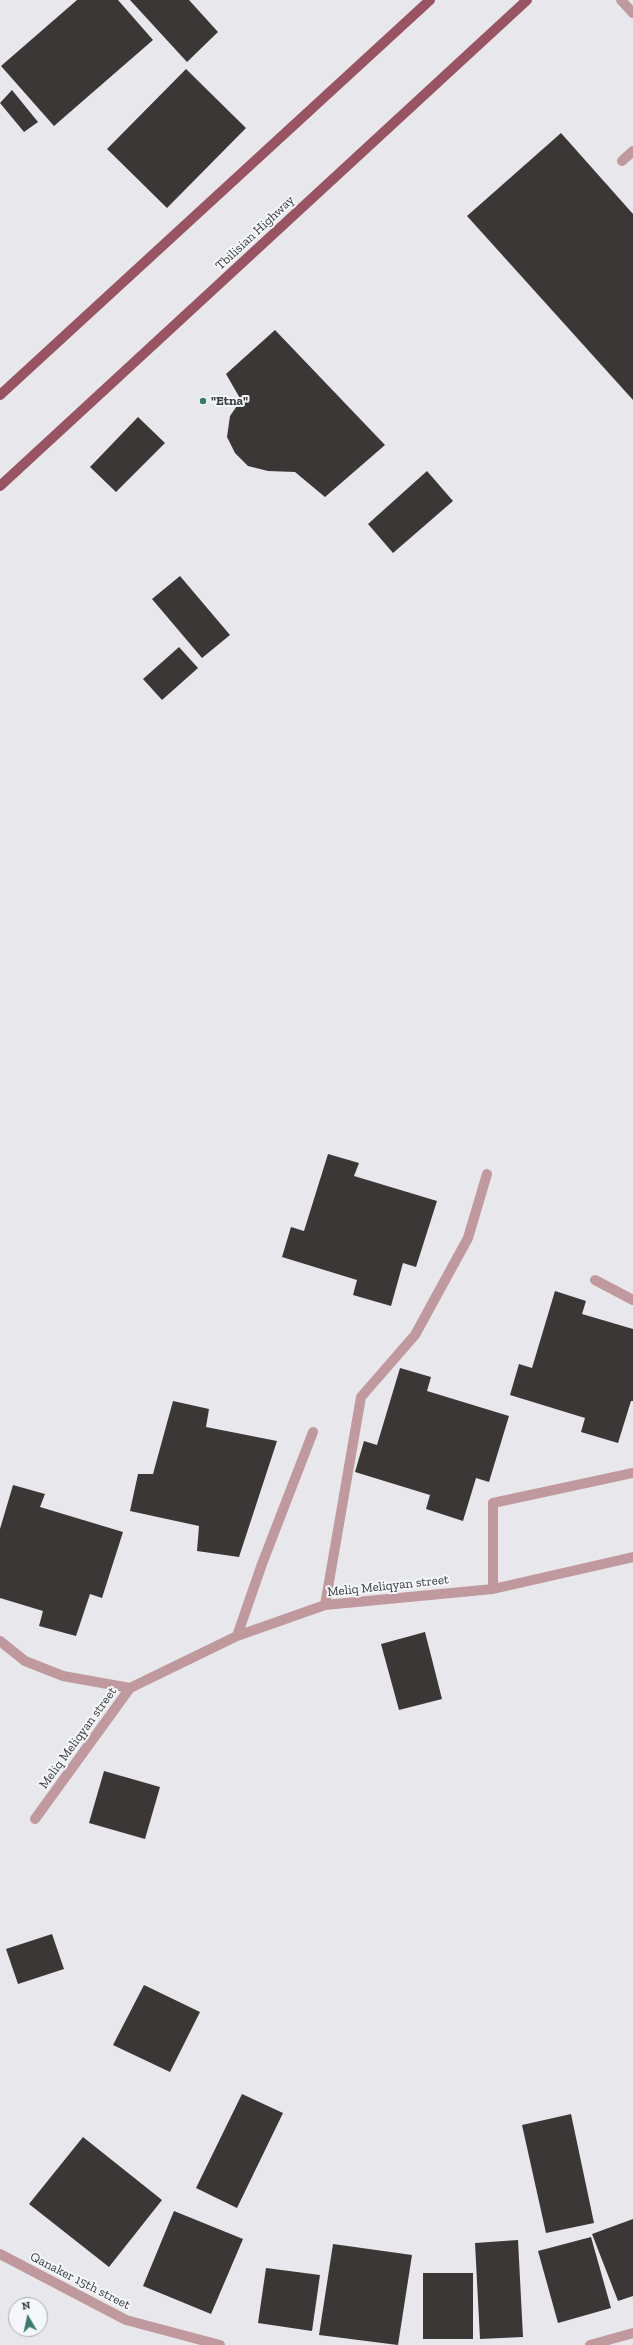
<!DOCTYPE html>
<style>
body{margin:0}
#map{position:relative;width:633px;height:2345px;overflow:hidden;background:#e8e8ec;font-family:"Zilla Slab",serif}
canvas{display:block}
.north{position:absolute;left:8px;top:2297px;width:40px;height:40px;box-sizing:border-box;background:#f5f6f9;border:1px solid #abacae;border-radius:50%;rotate:351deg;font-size:11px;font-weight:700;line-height:16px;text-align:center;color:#3c3c3e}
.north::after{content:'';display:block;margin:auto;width:14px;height:18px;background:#387b6c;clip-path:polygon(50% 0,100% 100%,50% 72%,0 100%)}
</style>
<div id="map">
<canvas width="633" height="2345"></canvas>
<div class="north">N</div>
</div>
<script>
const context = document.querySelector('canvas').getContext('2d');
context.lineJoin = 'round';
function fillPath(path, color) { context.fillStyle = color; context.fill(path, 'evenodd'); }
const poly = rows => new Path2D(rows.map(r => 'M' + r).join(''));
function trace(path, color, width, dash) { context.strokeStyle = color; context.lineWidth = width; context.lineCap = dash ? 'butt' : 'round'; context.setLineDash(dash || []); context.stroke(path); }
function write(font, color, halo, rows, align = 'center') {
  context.font = font + ' "Zilla Slab",serif'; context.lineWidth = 4; context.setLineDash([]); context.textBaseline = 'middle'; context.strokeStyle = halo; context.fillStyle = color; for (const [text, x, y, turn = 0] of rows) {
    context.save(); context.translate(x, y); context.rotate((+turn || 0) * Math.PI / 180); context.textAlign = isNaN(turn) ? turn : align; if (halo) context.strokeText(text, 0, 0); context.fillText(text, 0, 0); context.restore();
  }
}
fillPath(poly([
 [77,0,118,0,153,40,54,126,1,66],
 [130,0,189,0,218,32,187,62],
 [186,69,246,128,167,208,107,149],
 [12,90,38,122,24,132,0,103],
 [561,133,633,214,633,400,467,216],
 [275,330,385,445,325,497,295,472,268,471,248,466,235,453,227,437,230,416,241,400,226,374],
 [138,417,165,443,116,492,90,467],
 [427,471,453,501,393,553,368,524],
 [180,576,230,635,202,658,152,599],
 [179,647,198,668,162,700,143,679],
 [328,1154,359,1163,354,1176,437,1201,416,1267,403,1263,391,1306,353,1295,357,1280,282,1257,291,1227,304,1231],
 [555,1291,586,1301,582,1314,633,1329,633,1401,631,1401,618,1443,581,1432,585,1418,510,1395,519,1364,532,1368],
 [400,1368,431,1377,427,1391,509,1416,489,1482,476,1478,463,1521,426,1509,430,1495,355,1472,364,1441,377,1445],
 [173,1401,209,1409,206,1427,277,1441,239,1557,197,1551,199,1526,130,1511,138,1474,153,1474],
 [13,1485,45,1494,40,1507,123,1532,102,1598,90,1594,76,1636,39,1626,43,1611,0,1598,0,1529],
 [425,1632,442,1699,399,1710,381,1644],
 [104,1771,160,1787,145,1839,89,1823],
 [52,1934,64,1969,18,1984,6,1949],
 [144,1985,200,2012,170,2072,113,2045],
 [242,2094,283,2113,237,2208,196,2188],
 [571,2114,594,2223,546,2233,522,2125],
 [83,2137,162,2200,109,2267,29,2204],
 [174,2211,243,2239,211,2314,143,2286],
 [633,2219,633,2296,618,2301,592,2234],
 [591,2237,611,2308,558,2323,538,2251],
 [518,2240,523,2337,480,2339,475,2243],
 [333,2244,412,2255,398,2345,319,2335],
 [266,2268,320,2275,312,2331,258,2323],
 [423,2273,473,2273,473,2339,423,2339]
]), '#3a3736');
trace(poly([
 [621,0,633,13],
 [622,161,633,151],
 [595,1280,633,1300],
 [493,1589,493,1503,633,1473],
 [325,1605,361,1397,415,1335,468,1238,487,1174],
 [237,1636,262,1564,313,1432],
 [0,1641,25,1661,63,1676,130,1688],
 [35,1819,130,1688,237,1636,325,1605,493,1589,633,1557],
 [0,2254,126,2320,220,2345],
 [590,2345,633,2333]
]), '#c0999f', 10);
trace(poly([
 [0,395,430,0],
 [0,486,527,0]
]), '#985463', 10);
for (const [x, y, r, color] of [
 [203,401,4,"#387b6c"]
]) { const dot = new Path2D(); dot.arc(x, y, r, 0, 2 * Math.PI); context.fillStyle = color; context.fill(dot); trace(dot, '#f5f6f9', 1.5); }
write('13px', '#3c3c3e', '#f5f6f9', [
 ["Tbilisian Highway",255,233,-43],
 ["Meliq Meliqyan street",388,1586,-6],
 ["Meliq Meliqyan street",78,1738,-54],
 ["Qanaker 15th street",80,2281,27]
]);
write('bold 13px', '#3c3c3e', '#f5f6f9', [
 ["\"Etna\"",211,401]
], 'left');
</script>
